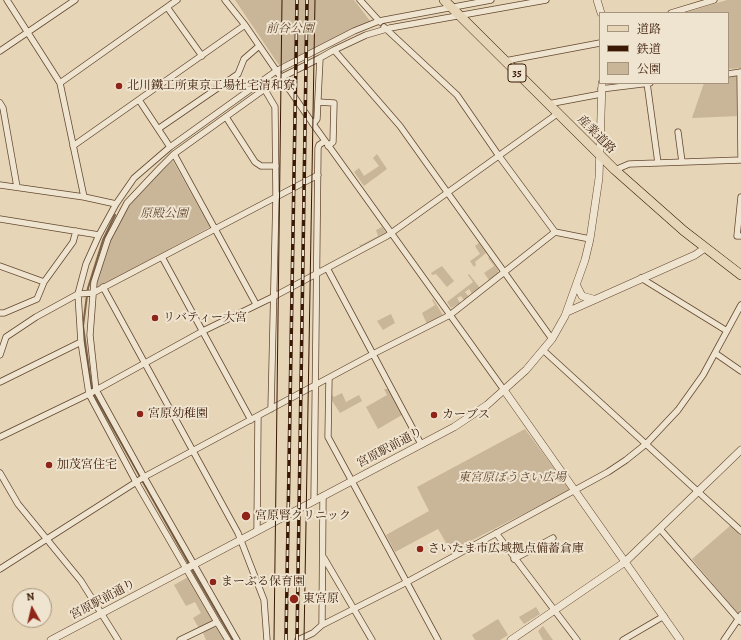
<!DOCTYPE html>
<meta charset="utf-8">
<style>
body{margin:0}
#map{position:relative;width:741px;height:640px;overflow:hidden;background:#e6d5b6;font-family:Alegreya,"Noto Serif JP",serif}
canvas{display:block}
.legend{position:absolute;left:599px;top:12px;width:130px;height:72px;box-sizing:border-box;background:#efe4d0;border:1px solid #a6937e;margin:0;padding:5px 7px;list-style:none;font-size:12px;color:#391904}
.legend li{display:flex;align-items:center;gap:8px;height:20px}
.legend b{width:20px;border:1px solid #a6937e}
.north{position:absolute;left:12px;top:588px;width:40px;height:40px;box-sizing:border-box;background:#efe4d0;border:1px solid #a6937e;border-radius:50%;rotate:352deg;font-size:11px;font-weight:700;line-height:16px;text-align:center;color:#391904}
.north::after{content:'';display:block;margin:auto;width:14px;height:18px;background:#8f2418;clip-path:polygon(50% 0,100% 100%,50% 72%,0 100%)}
</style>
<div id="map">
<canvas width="741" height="640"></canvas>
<ul class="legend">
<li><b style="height:5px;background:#e6d5b6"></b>道路</li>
<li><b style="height:5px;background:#391904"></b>鉄道</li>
<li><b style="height:11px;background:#c9b598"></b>公園</li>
</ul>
<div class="north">N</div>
</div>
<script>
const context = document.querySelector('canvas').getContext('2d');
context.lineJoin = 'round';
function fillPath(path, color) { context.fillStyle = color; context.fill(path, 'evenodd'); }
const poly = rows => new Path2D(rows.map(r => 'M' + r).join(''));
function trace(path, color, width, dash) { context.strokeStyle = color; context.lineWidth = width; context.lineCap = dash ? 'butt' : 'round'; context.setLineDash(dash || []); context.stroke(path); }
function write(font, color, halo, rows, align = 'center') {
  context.font = font + ' Alegreya,"Noto Serif JP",serif'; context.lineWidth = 4; context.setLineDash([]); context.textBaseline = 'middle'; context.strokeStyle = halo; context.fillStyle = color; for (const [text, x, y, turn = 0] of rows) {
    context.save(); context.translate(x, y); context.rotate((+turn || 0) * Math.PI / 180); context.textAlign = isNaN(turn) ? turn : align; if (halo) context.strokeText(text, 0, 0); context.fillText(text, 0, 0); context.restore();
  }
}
fillPath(poly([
 [235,0,354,0,371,22,279,65],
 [727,0,741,0,741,68,728,69,728,13,684,13],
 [738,75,739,116,692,118,704,83,728,83,728,76],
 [377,154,387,169,364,186,354,172,359,168,364,176,379,166,373,158],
 [173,161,210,227,95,289,109,240,129,203,151,179],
 [382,227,387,234,361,248,359,244,361,245,378,236,376,230],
 [479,243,486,253,475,262,476,265,474,267,470,261,480,254,475,246],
 [489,257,498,270,498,273,489,280,484,273,494,266,488,258],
 [442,266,454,281,447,287,436,274,432,275,431,273],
 [469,274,480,288,472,294,469,289,465,292,469,297,464,300,461,296,457,298,460,303,451,308,447,302,473,282,468,275],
 [433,299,443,315,427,324,422,313,435,305,432,300],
 [391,314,395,323,383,330,377,321],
 [384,389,389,389,402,415,378,429,366,407,387,395],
 [342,393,346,402,359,395,362,401,340,413,331,399,332,395,334,397],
 [525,429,570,490,451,551,438,529,395,552,386,535,429,511,417,487],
 [731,525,741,535,741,610,738,614,692,559],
 [188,577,213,619,212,623,200,630,193,618,201,613,195,602,186,606,174,585],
 [536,607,540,614,524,624,519,617],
 [498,619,508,635,500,640,475,640,472,635],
 [543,626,553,640,543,640,538,631],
 [214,627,218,628,225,640,206,640,203,633]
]), '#c9b598');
trace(poly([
 [115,215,103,240,88,288,83,326,92,391,189,564],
 [191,568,233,640]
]), '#7d634a', 2);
const minor = poly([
 [7,0,60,83,84,197],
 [225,0,245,25,313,124,504,390],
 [360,0,380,22],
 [167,7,202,56],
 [671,13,714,0],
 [384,27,457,95,499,156,555,232,590,239],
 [334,50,400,126,552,339],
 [0,51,75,0],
 [505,61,600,43],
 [740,72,741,158],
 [728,74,741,72],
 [60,83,177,0],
 [647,83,658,163],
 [601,89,650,83],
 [265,90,275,107,276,197,271,409],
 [139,100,170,147],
 [318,102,334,103,333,142,328,146],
 [0,103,3,108,17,187],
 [548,104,601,94],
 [226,117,255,162,261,166,276,166],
 [313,124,317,119,320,58,334,50,366,35,390,28,546,0],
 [158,129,238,74,244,59,259,46],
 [678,132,682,162],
 [73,146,245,25],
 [174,154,256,304],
 [615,170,629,164,741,160],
 [0,185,84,197,116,204],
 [741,197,737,236,741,236],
 [0,219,99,235],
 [162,257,251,420],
 [0,266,44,282],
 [327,268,421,444],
 [641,278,727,331],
 [103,287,238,533,264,600,267,640],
 [0,313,4,313,37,299,44,282,73,242,76,231],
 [543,350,741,531],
 [715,353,741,371],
 [0,355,6,337,36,317,78,294,93,293,318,175],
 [329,379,328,437,438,640],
 [0,382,81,342],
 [0,437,89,394,203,331,273,297,387,236,557,114],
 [0,473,18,504,81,581,118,640],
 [314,501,318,148,319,145,325,141],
 [660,529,741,622],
 [257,531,258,416],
 [496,533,577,640],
 [324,558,372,640],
 [514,559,553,538],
 [0,569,144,477,373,354,450,315,555,232],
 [217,622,136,482,89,394,81,342,78,294,86,264,99,235,116,204,134,178,170,147,276,71,354,31,379,21,491,0],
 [322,625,323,496],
 [180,640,217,622,228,640],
 [237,640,144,477,96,390,90,335,94,282,108,239,127,203,160,168,174,154,280,78,320,58],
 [298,640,313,633,322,625,407,582,608,472,626,460,646,444,678,410,703,375,741,305],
 [623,640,664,616],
 [724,640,741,615]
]);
const tertiary = poly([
 [597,0,601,13],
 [577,286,582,296,593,299],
 [567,312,695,255,705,248],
 [504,390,680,640],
 [51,640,454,427,487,405,526,370,552,339,565,316,585,260,590,239,599,178,602,83],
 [511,640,625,562,741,450]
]);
const primary = poly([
 [444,0,615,170,684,231,741,275]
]);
trace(minor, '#644830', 7);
trace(tertiary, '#644830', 8);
trace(primary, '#391904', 10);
trace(minor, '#efe4d0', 5.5);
trace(tertiary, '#efe4d0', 7);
trace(primary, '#e6d5b6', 9);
trace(poly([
 [274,640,282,0],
 [304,640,315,0]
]), '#391904', 1);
const rail = poly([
 [286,640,297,0],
 [297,640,307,0]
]);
trace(rail, '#391904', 3.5);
trace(rail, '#efe4d0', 2, [6]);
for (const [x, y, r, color] of [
 [119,86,4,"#8f2418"],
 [155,318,4,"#8f2418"],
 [140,414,4,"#8f2418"],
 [434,415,4,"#8f2418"],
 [49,465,4,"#8f2418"],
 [246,516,5,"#8f2418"],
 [420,549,4,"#8f2418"],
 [213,582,4,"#8f2418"],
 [294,599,5,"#8f2418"]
]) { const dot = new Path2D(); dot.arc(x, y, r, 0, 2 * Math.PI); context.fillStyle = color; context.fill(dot); trace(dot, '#efe4d0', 1.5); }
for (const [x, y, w] of [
 [517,73,18]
]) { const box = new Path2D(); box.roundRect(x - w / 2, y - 9, w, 18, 3); context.fillStyle = '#efe4d0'; context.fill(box); trace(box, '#391904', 1); }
write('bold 11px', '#391904', null, [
 ["35",517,73]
]);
write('italic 12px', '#644830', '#efe4d0', [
 ["前谷公園",290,29],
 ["原殿公園",164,214],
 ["東宮原ぼうさい広場",512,478]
]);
write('12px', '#391904', '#efe4d0', [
 ["北川鐵工所東京工場社宅清和寮",127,86],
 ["リバティー大宮",163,318],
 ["宮原幼稚園",148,414],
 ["カーブス",442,415],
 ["加茂宮住宅",57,465],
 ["宮原腎クリニック",255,516],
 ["さいたま市広域拠点備蓄倉庫",428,549],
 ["まーぶる保育園",221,582],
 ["東宮原",303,599]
], 'left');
write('12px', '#391904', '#efe4d0', [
 ["産業道路",596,135,45],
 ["宮原駅前通り",390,448,-28],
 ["宮原駅前通り",103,600,-28]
]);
</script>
